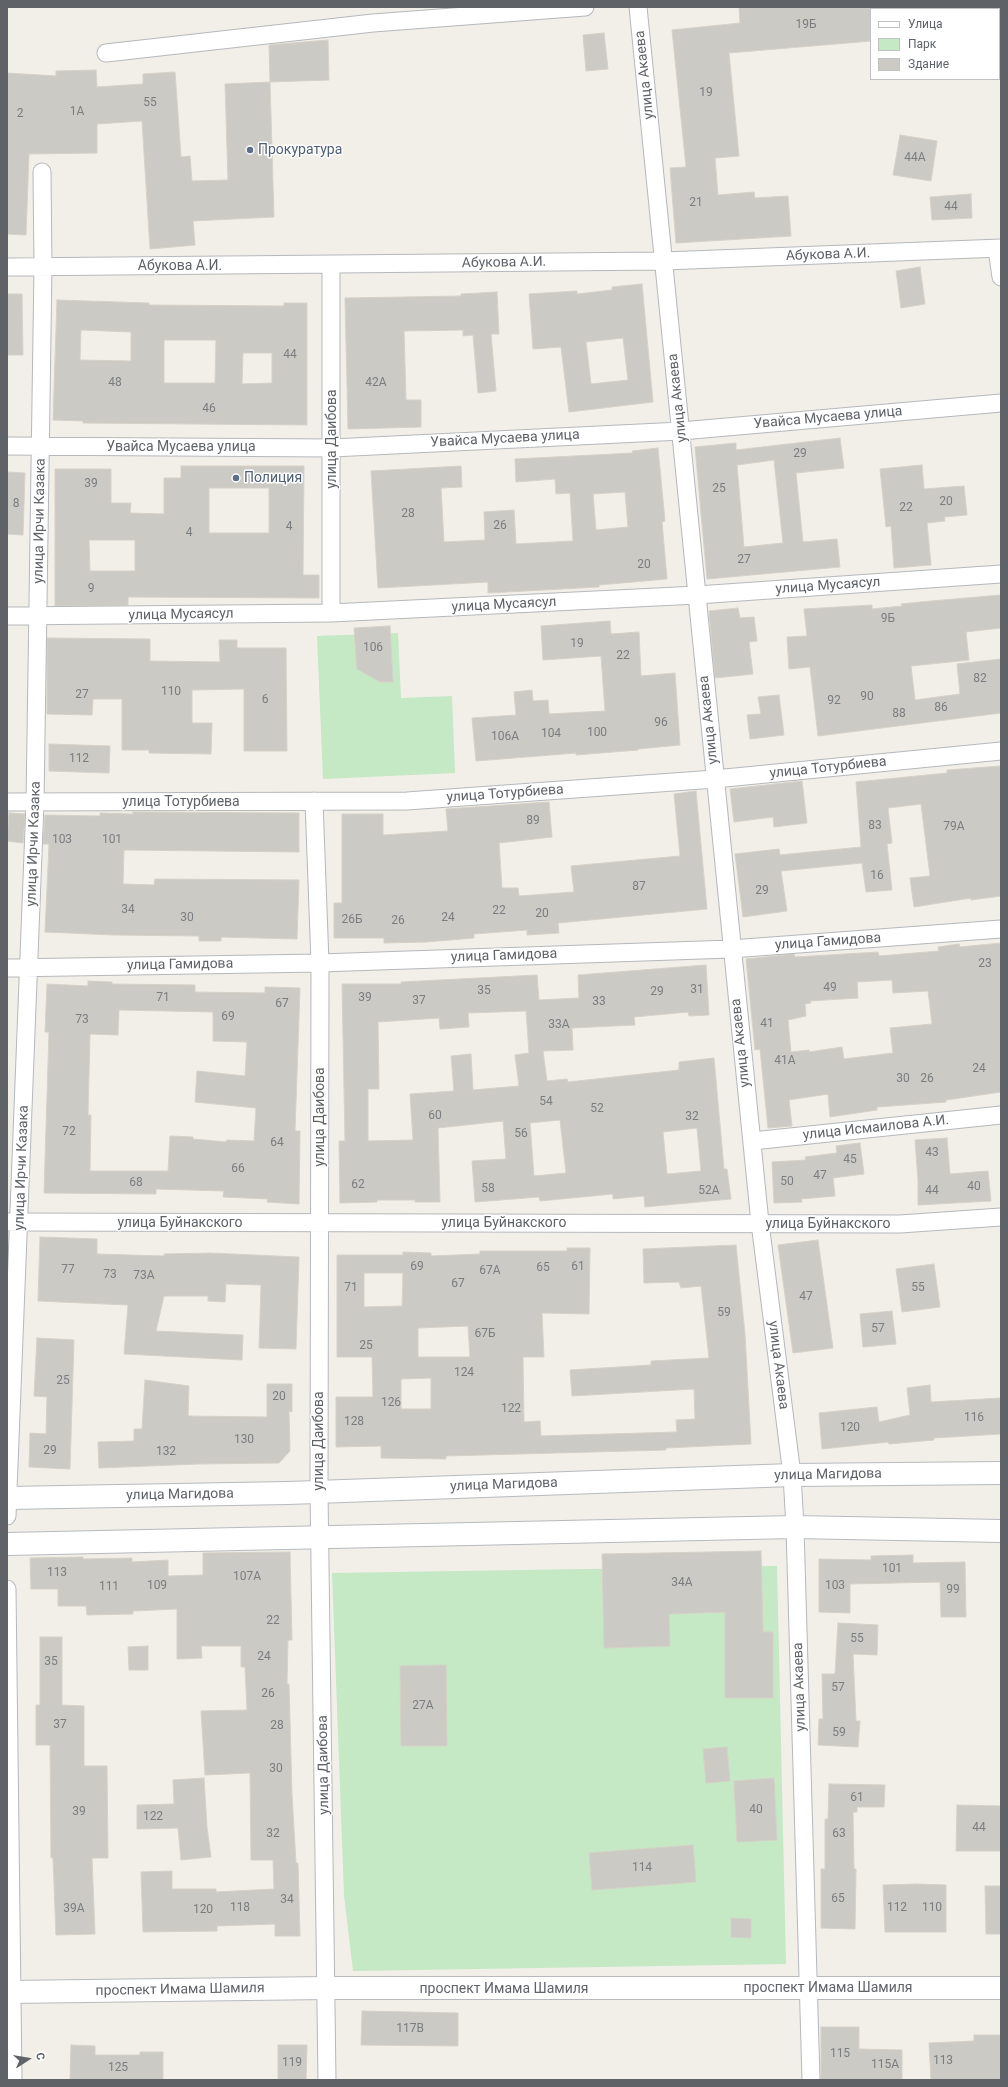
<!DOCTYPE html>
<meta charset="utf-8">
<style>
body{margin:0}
#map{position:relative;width:1008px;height:2087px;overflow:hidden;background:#f1efe8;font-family:Roboto,sans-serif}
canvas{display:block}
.frame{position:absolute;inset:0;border:8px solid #5f6368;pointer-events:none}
.legend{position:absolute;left:870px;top:8px;width:130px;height:72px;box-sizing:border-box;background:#fff;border:1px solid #bfc1c3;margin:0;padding:5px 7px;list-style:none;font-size:12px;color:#5f6368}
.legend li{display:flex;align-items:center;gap:8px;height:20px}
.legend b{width:20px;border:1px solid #bfc1c3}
.north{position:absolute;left:8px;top:2039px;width:40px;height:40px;-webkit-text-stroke:3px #fff;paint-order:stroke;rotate:78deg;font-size:11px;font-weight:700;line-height:16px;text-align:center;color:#5f6368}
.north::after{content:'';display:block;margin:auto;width:14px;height:18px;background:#5f6368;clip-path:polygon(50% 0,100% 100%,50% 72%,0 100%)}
</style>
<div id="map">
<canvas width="1008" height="2087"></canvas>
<div class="frame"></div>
<ul class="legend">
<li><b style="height:5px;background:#fff"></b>Улица</li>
<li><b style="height:11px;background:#c5e8c5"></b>Парк</li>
<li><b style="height:11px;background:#cccac5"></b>Здание</li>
</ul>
<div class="north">С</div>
</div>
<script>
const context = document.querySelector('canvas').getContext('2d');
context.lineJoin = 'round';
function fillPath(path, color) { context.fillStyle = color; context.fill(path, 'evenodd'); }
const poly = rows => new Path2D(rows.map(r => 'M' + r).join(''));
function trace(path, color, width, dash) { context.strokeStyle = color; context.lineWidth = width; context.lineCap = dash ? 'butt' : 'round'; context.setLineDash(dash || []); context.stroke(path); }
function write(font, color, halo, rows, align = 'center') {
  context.font = font + ' Roboto,sans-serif'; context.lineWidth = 3; context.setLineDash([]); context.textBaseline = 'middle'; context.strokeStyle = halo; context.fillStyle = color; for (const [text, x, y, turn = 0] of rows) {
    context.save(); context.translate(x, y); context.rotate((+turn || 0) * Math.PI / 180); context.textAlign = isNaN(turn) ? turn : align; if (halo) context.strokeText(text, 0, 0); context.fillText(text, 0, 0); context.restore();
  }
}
fillPath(poly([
 [954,7,1001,7,1001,60,999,59,999,9,956,9]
]), '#e1ded6');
fillPath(poly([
 [398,633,401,698,452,696,455,773,323,779,317,636],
 [777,1566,786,1964,353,1971,344,1895,332,1573]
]), '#c5e8c5');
const building = poly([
 [739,7,871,7,871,41,729,53,739,156,715,158,718,195,754,192,755,198,788,196,791,236,676,243,670,168,686,167,672,30,740,23,739,7],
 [604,33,608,69,586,71,583,35,604,33],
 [328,40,329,80,270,82,269,45,328,40],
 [96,70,97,87,143,84,143,74,175,72,181,157,190,156,192,181,228,180,225,84,270,82,274,217,193,221,195,245,150,249,142,121,97,124,97,153,29,154,26,235,7,234,7,73,56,76,56,71,96,70],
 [900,135,937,141,931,181,893,175,900,135],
 [971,194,972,218,932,220,930,197,971,194],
 [920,267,925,304,901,308,896,271,920,267],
 [642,284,653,402,569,412,561,347,533,349,529,294,577,291,577,294,612,290,612,287,642,284],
 [623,338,628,380,591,384,586,342,623,338],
 [497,292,499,334,491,334,496,391,478,393,473,335,463,336,463,330,404,331,406,400,421,400,421,427,348,429,345,298,461,296,461,294,497,292],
 [7,294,22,294,23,355,7,355,7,294],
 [57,300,149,303,149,305,284,306,284,303,307,303,307,425,83,423,83,421,53,420,57,300],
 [81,330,131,332,131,361,80,360,81,330],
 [164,340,216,340,215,383,164,383,164,340],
 [243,353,272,353,272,383,242,384,243,353],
 [840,438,844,468,796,473,803,542,837,539,840,567,707,579,695,447,736,443,736,450,840,438],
 [774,460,783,543,744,547,737,465,774,460],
 [658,448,665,521,662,522,667,579,599,585,599,587,488,593,488,582,378,588,371,471,461,466,462,487,441,488,444,542,485,540,484,512,514,510,516,544,573,541,570,493,556,494,555,479,516,482,515,459,633,453,632,451,658,448],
 [625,492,628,527,596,530,593,494,625,492],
 [922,465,924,489,964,486,967,515,944,517,945,521,927,523,931,565,894,568,891,526,886,527,880,469,922,465],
 [181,466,304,466,303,575,319,575,319,598,128,597,128,605,55,606,55,469,111,469,111,503,131,503,130,513,164,514,164,478,181,478,181,466],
 [209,488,269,488,269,533,209,533,209,488],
 [89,540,135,540,135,571,90,571,89,540],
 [7,472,25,473,23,535,7,534,7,472],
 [1001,595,1001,628,966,632,969,660,911,666,915,700,960,694,957,664,1001,659,1001,713,818,736,810,667,789,669,787,637,807,636,804,609,872,605,872,609,902,606,901,604,920,602,1001,595],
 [738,608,740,618,754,617,757,641,749,642,753,674,715,678,709,611,738,608],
 [610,621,611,634,639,632,641,676,675,673,680,745,638,749,638,750,576,755,576,753,476,761,472,718,516,715,514,692,532,690,533,701,548,700,549,714,605,711,601,656,543,660,541,626,610,621],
 [390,626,393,682,380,682,357,669,354,628,390,626],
 [47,638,150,639,150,661,220,662,219,640,237,640,237,648,286,648,287,751,244,751,244,689,192,690,192,723,212,723,211,754,149,753,149,750,122,750,122,699,93,699,92,715,47,714,47,638],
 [779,695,784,735,750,739,747,715,761,714,758,697,779,695],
 [49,744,110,746,109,773,49,771,49,744],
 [1001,766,1001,896,971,900,971,898,914,907,910,878,930,876,921,804,888,808,892,843,887,844,892,890,866,892,862,863,781,871,787,911,743,917,735,854,779,849,780,855,861,847,856,782,947,773,947,770,1001,766],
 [802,781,807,823,774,827,773,817,734,822,730,789,802,781],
 [696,791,707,909,558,923,559,933,527,935,527,930,474,934,474,938,426,942,384,943,384,938,334,938,334,903,342,903,342,814,383,814,383,835,448,831,446,809,549,802,552,837,499,843,502,888,518,888,519,896,574,892,571,866,680,856,674,794,696,791],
 [133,812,299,813,299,852,124,850,123,884,154,885,155,879,299,880,297,939,221,937,221,941,199,941,199,936,113,935,45,932,49,844,43,844,45,815,100,816,100,813,133,814,133,812],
 [9,813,25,814,23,843,7,841,9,813],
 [1001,943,1001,1092,946,1100,946,1102,877,1107,877,1110,830,1117,828,1094,789,1100,792,1126,768,1128,760,1049,755,1050,746,959,794,954,795,957,878,952,879,956,939,951,938,947,959,944,960,947,1001,943],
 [892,980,893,993,928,991,932,1024,890,1028,893,1053,844,1059,842,1047,809,1052,809,1050,791,1052,788,1020,806,1016,805,1004,811,1003,810,1001,858,998,857,982,892,980],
 [706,965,709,1015,689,1016,688,1012,634,1017,635,1025,572,1028,573,1050,543,1051,547,1081,567,1079,568,1082,679,1070,679,1062,714,1058,724,1169,727,1169,731,1199,645,1207,644,1196,613,1199,613,1194,540,1201,539,1197,475,1202,472,1161,506,1159,503,1121,438,1128,440,1202,415,1202,415,1200,377,1200,377,1202,340,1203,339,1141,345,1141,342,984,401,984,401,982,537,975,539,1000,579,998,578,975,706,965],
 [526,1011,529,1053,515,1055,519,1086,473,1090,471,1054,451,1056,454,1091,410,1094,413,1140,368,1141,368,1089,379,1089,378,1022,439,1018,440,1029,469,1027,468,1013,526,1011],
 [560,1120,566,1173,534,1176,530,1123,560,1120],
 [697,1128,701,1171,667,1174,663,1132,697,1128],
 [88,981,112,982,112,984,195,985,195,992,265,993,265,987,300,988,295,1131,300,1131,299,1204,267,1202,268,1199,223,1197,224,1191,156,1189,156,1194,44,1193,49,1032,45,1032,47,984,88,986,88,981],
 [119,1010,213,1012,213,1041,247,1042,245,1076,197,1071,195,1102,256,1108,254,1141,227,1140,226,1142,193,1139,193,1137,170,1136,168,1171,90,1171,91,1115,88,1115,90,1034,118,1035,119,1010],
 [947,1138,950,1174,988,1171,991,1201,918,1205,918,1180,915,1140,947,1138],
 [860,1143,864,1174,833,1178,835,1196,801,1199,802,1202,774,1203,772,1162,806,1160,805,1157,837,1153,836,1146,860,1143],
 [40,1237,97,1239,97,1254,164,1256,164,1254,210,1253,299,1257,296,1349,259,1348,261,1285,226,1284,225,1302,208,1301,208,1296,164,1296,156,1331,243,1335,242,1360,124,1354,128,1305,38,1301,40,1237],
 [818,1240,833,1348,793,1353,778,1245,818,1240],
 [736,1245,745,1334,751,1444,666,1448,666,1450,446,1456,446,1459,381,1458,381,1446,336,1447,336,1397,373,1397,372,1357,337,1357,337,1255,403,1255,403,1252,431,1253,431,1256,480,1254,480,1251,567,1251,567,1248,590,1248,589,1314,542,1313,544,1357,523,1357,524,1422,540,1421,541,1436,677,1432,676,1420,695,1419,694,1389,572,1396,570,1370,651,1365,651,1361,709,1358,701,1286,681,1288,679,1282,644,1283,643,1249,736,1245],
 [364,1273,403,1273,402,1306,364,1307,364,1273],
 [468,1326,470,1357,418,1357,418,1328,468,1326],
 [431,1378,431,1409,401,1409,401,1379,431,1378],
 [934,1264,940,1307,902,1312,896,1269,934,1264],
 [892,1311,896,1344,863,1347,860,1314,892,1311],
 [37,1338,74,1340,70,1469,29,1467,30,1433,46,1434,47,1397,34,1396,37,1338],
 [145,1380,189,1386,188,1416,267,1417,267,1384,292,1384,292,1412,289,1411,290,1451,279,1463,198,1464,99,1468,98,1442,134,1441,134,1429,142,1429,145,1380],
 [930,1385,931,1402,1001,1398,1001,1434,934,1438,934,1440,889,1444,888,1442,822,1449,819,1413,877,1407,879,1422,910,1415,907,1388,930,1385],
 [761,1551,763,1632,773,1632,773,1698,725,1698,725,1612,669,1614,670,1646,604,1648,602,1554,761,1551],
 [290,1552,292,1640,288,1640,287,1684,289,1684,292,1795,296,1863,298,1863,300,1936,275,1936,275,1924,217,1926,217,1931,143,1932,141,1872,172,1871,172,1889,216,1889,216,1892,274,1889,273,1860,251,1860,250,1773,205,1775,201,1711,247,1710,245,1667,241,1667,241,1646,201,1646,202,1658,177,1659,177,1609,133,1611,133,1614,87,1615,86,1606,58,1606,58,1589,31,1589,30,1558,83,1557,83,1559,132,1558,132,1562,168,1560,168,1576,203,1575,203,1553,290,1552],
 [913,1555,913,1563,965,1562,966,1617,941,1617,940,1582,850,1584,850,1613,819,1612,819,1559,871,1560,871,1556,913,1555],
 [838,1623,878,1625,877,1655,853,1654,856,1721,860,1721,858,1747,818,1745,819,1719,823,1719,822,1674,835,1674,838,1623],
 [40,1637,62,1637,62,1705,84,1706,84,1766,107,1766,108,1858,92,1858,95,1934,56,1935,53,1858,51,1858,50,1745,36,1745,36,1705,40,1705,40,1637],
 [148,1646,148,1670,129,1670,128,1647,148,1646],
 [446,1665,447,1746,401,1746,400,1666,446,1665],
 [727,1747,730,1781,706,1783,703,1749,727,1747],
 [204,1778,207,1827,211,1857,181,1860,178,1828,137,1829,137,1805,174,1804,173,1780,204,1778],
 [774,1778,777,1840,737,1842,734,1781,774,1778],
 [829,1784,885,1785,884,1807,857,1807,857,1812,853,1812,854,1869,856,1869,855,1929,821,1928,821,1869,825,1869,825,1819,828,1819,829,1784],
 [957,1805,1001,1806,1001,1851,956,1851,957,1805],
 [693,1845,696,1882,592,1890,589,1853,693,1845],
 [917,1884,946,1885,946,1932,885,1932,883,1885,917,1884],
 [985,1886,1001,1886,1001,1934,986,1934,985,1886],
 [731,1918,751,1919,751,1938,731,1937,731,1918],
 [362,2011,458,2013,458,2046,361,2045,362,2011],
 [821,2027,859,2027,859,2049,902,2050,902,2080,821,2080,821,2027],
 [974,2035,1001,2035,1001,2080,931,2080,929,2043,974,2041,974,2035],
 [71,2045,95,2046,95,2055,140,2055,140,2052,163,2052,163,2080,70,2080,71,2045],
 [278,2045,307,2045,306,2080,278,2080,278,2045]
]);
fillPath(building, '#cccac5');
trace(building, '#d6d1c6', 1);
const minor = poly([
 [638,7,760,1223,792,1475,795,1527,811,2080],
 [106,53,373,23,585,7],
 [997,249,1001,277],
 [331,265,331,613],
 [7,267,664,261,1001,248],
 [7,446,332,448,681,431,1001,403],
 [7,616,331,613,697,595,1001,574],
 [314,801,320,963,319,1491,327,2080],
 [7,802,407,801,715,779,1001,751],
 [7,968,320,963,731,949,1001,929],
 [752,1141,1001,1115],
 [7,1222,900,1224,1001,1217],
 [7,1516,35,803,43,267,42,172],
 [7,1589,13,2080]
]);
const secondary = poly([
 [7,1498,288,1493,792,1475,1001,1473],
 [7,1544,795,1527,1001,1531],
 [7,1992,327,1988,1001,1988]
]);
trace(minor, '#b5b8bc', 19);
trace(secondary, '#b6babf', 24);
trace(minor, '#fff', 17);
trace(secondary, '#fff', 22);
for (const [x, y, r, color] of [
 [250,150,4,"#5c6f8a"],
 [236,478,4,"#5c6f8a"]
]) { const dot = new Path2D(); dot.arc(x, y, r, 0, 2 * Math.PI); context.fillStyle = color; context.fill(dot); trace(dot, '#fff', 1.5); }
write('12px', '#7a7d7f', null, [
 ["19Б",806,25],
 ["19",706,93],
 ["55",150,103],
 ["1А",77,112],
 ["2",20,114],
 ["44А",915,158],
 ["21",696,203],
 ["44",951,207],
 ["44",290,355],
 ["48",115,383],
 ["42А",376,383],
 ["46",209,409],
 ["29",800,454],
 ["39",91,484],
 ["25",719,489],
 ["20",946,502],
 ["8",16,504],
 ["22",906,508],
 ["28",408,514],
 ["26",500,526],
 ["4",289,527],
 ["4",189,533],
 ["27",744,560],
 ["20",644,565],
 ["9",91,589],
 ["9Б",888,619],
 ["19",577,644],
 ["106",373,648],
 ["22",623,656],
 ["82",980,679],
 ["110",171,692],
 ["27",82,695],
 ["90",867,697],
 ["6",265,700],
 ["92",834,701],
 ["86",941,708],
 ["88",899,714],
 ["96",661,723],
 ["100",597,733],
 ["104",551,734],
 ["106А",505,737],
 ["112",79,759],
 ["89",533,821],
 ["83",875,826],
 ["79А",954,827],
 ["103",62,840],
 ["101",112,840],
 ["16",877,876],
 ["87",639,887],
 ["29",762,891],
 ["34",128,910],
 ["22",499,911],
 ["20",542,914],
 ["30",187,918],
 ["24",448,918],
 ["26Б",352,920],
 ["26",398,921],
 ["23",985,964],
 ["49",830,988],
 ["31",697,990],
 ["35",484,991],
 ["29",657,992],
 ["71",163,998],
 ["39",365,998],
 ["37",419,1001],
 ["33",599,1002],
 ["67",282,1004],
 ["69",228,1017],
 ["73",82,1020],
 ["41",767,1024],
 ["33А",559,1025],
 ["41А",785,1061],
 ["24",979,1069],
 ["30",903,1079],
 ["26",927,1079],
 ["54",546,1102],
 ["52",597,1109],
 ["60",435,1116],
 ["32",692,1117],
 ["72",69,1132],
 ["56",521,1134],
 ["64",277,1143],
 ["43",932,1153],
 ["45",850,1160],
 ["66",238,1169],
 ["47",820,1176],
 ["50",787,1182],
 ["68",136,1183],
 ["62",358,1185],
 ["40",974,1187],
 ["58",488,1189],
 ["52А",709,1191],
 ["44",932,1191],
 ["69",417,1267],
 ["61",578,1267],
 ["65",543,1268],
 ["77",68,1270],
 ["67А",490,1271],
 ["73",110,1275],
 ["73А",144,1276],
 ["67",458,1284],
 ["71",351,1288],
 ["55",918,1288],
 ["47",806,1297],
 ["59",724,1313],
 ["57",878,1329],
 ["67Б",485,1334],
 ["25",366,1346],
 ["124",464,1373],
 ["25",63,1381],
 ["20",279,1397],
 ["126",391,1403],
 ["122",511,1409],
 ["116",974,1418],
 ["128",354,1422],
 ["120",850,1428],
 ["130",244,1440],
 ["29",50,1451],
 ["132",166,1452],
 ["101",892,1569],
 ["113",57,1573],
 ["107А",247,1577],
 ["34А",682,1583],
 ["109",157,1586],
 ["103",835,1586],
 ["111",109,1587],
 ["99",953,1590],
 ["22",273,1621],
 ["55",857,1639],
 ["24",264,1657],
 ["35",51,1662],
 ["57",838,1688],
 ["26",268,1694],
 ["27А",423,1706],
 ["37",60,1725],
 ["28",277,1726],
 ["59",839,1733],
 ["30",276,1769],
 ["61",857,1798],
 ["40",756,1810],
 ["39",79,1812],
 ["122",153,1817],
 ["44",979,1828],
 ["32",273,1834],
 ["63",839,1834],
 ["114",642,1868],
 ["65",838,1899],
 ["34",287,1900],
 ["118",240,1908],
 ["112",897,1908],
 ["110",932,1908],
 ["39А",74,1909],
 ["120",203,1910],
 ["117В",410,2029],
 ["115",840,2054],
 ["113",943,2061],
 ["119",292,2063],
 ["115А",885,2065],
 ["125",118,2068]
]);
write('14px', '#5f6368', '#fff', [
 ["улица Акаева",645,75,-96],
 ["Абукова А.И.",828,255,-2],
 ["Абукова А.И.",504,263,-1],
 ["Абукова А.И.",180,266],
 ["улица Акаева",678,398,-96],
 ["Увайса Мусаева улица",828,418,-5],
 ["улица Даибова",332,439,-90],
 ["Увайса Мусаева улица",505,439,-3],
 ["Увайса Мусаева улица",181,447],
 ["улица Ирчи Казака",40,521,-89],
 ["улица Мусаясул",828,586,-4],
 ["улица Мусаясул",504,605,-3],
 ["улица Мусаясул",181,615,-1],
 ["улица Акаева",709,720,-96],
 ["улица Тотурбиева",828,768,-6],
 ["улица Тотурбиева",505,794,-4],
 ["улица Тотурбиева",181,802],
 ["улица Ирчи Казака",34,844,-88],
 ["улица Гамидова",828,942,-4],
 ["улица Гамидова",504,956,-2],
 ["улица Гамидова",180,965,-1],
 ["улица Акаева",741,1043,-96],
 ["улица Даибова",320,1117,-90],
 ["улица Исмаилова А.И.",876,1128,-6],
 ["улица Ирчи Казака",22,1168,-88],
 ["улица Буйнакского",180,1223],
 ["улица Буйнакского",504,1223],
 ["улица Буйнакского",828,1224],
 ["улица Акаева",778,1365,83],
 ["улица Даибова",319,1441,-90],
 ["улица Магидова",828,1475,-1],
 ["улица Магидова",504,1485,-2],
 ["улица Магидова",180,1495,-1],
 ["улица Акаева",800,1687,-92],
 ["улица Даибова",324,1765,-91],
 ["проспект Имама Шамиля",828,1988],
 ["проспект Имама Шамиля",504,1989],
 ["проспект Имама Шамиля",180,1990,-1]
]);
write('14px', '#4e5e75', '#fff', [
 ["Прокуратура",258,150],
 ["Полиция",244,478]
], 'left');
</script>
